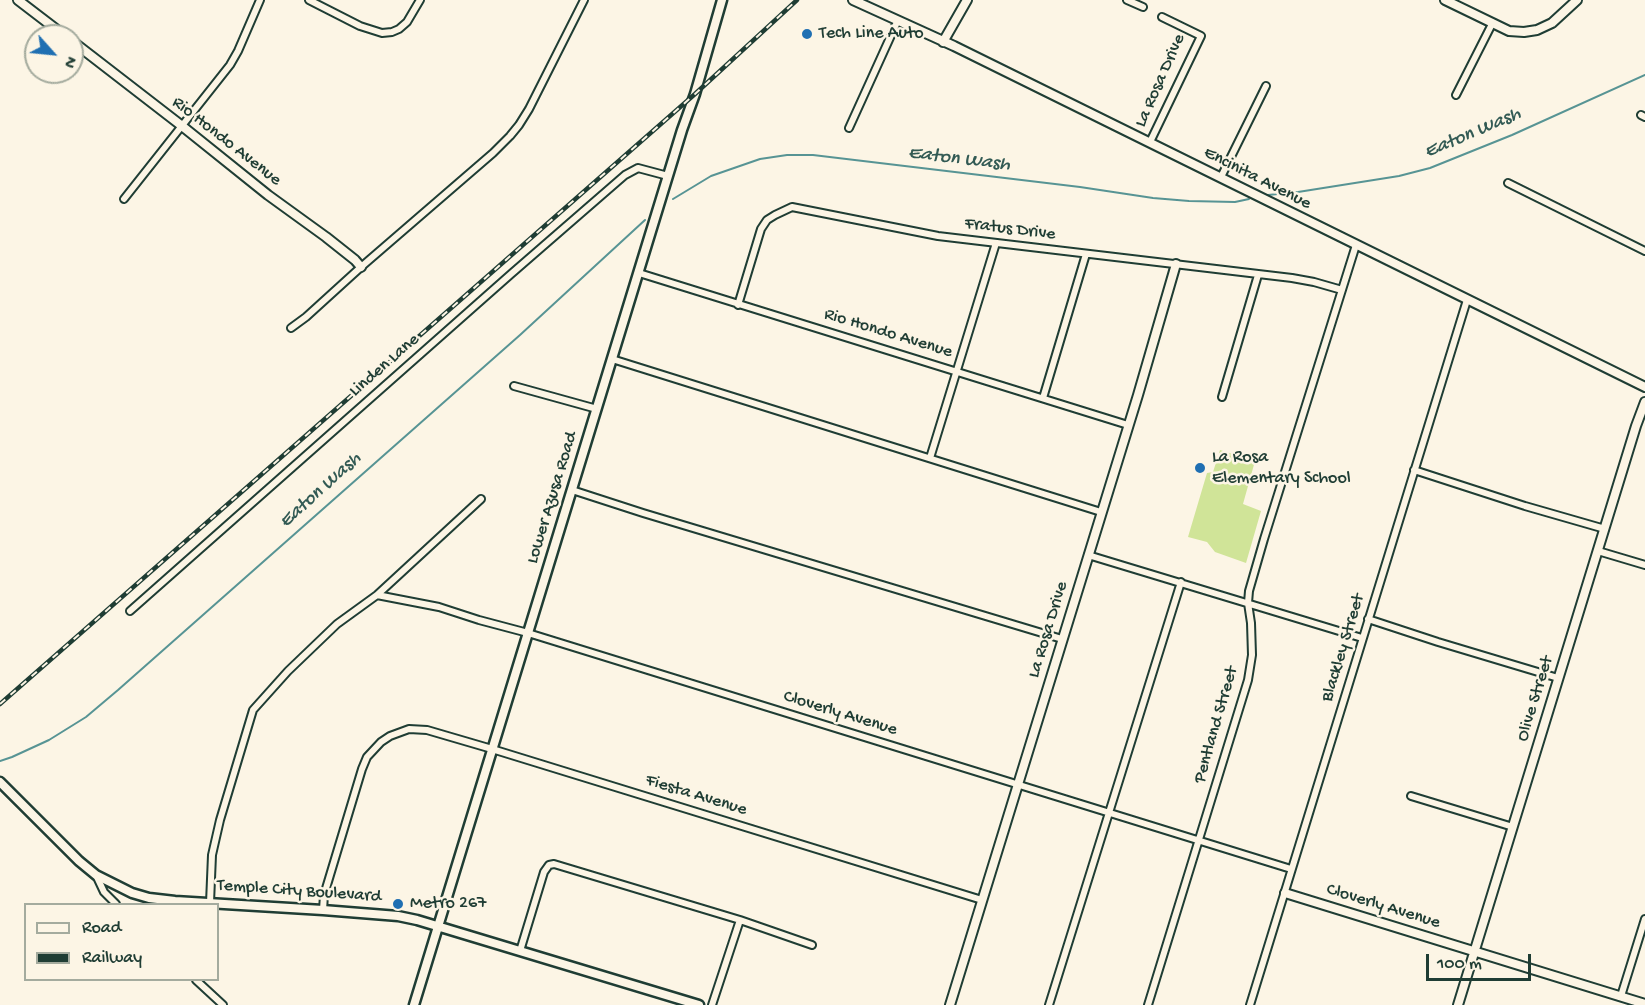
<!DOCTYPE html>
<style>
body{margin:0}
#map{position:relative;width:1645px;height:1005px;overflow:hidden;background:#fcf5e5;font-family:"Gochi Hand",sans-serif}
canvas{display:block}
.legend{position:absolute;left:24px;top:903px;width:195px;height:78px;box-sizing:border-box;background:#fcf5e5;border:2px solid #a4ab9e;margin:0;padding:8px 10px;list-style:none;font-size:18px;color:#1f3d34}
.legend li{display:flex;align-items:center;gap:12px;height:30px}
.legend b{width:30px;border:2px solid #a4ab9e}
.north{position:absolute;left:24px;top:24px;width:60px;height:60px;box-sizing:border-box;background:#fcf5e5;border:2px solid #a4ab9e;border-radius:50%;rotate:117deg;font-size:16px;font-weight:700;line-height:24px;text-align:center;color:#1f3d34}
.north::after{content:'';display:block;margin:auto;width:21px;height:27px;background:#1f6fb2;clip-path:polygon(50% 0,100% 100%,50% 72%,0 100%)}
.scale{position:absolute;left:1426px;top:954px;width:105px;height:27px;box-sizing:border-box;border:3px solid #1f3d34;border-top:0;padding-left:8px;font-size:18px;line-height:21px;white-space:nowrap;color:#1f3d34;-webkit-text-stroke:4px #fcf5e5;paint-order:stroke}
</style>
<div id="map">
<canvas width="1645" height="1005"></canvas>
<ul class="legend">
<li><b style="height:8px;background:#fcf5e5"></b>Road</li>
<li><b style="height:8px;background:#1f3d34"></b>Railway</li>
</ul>
<div class="north">N</div>
<div class="scale">100 m</div>
</div>
<script>
const context = document.querySelector('canvas').getContext('2d');
context.lineJoin = 'round';
function fillPath(path, color) { context.fillStyle = color; context.fill(path, 'evenodd'); }
const poly = rows => new Path2D(rows.map(r => 'M' + r).join(''));
function trace(path, color, width, dash) { context.strokeStyle = color; context.lineWidth = width; context.lineCap = dash ? 'butt' : 'round'; context.setLineDash(dash || []); context.stroke(path); }
function write(font, color, halo, rows, align = 'center') {
  context.font = font + ' "Gochi Hand",sans-serif'; context.lineWidth = 5; context.setLineDash([]); context.textBaseline = 'middle'; context.strokeStyle = halo; context.fillStyle = color; for (const [text, x, y, turn = 0] of rows) {
    context.save(); context.translate(x, y); context.rotate((+turn || 0) * Math.PI / 180); context.textAlign = isNaN(turn) ? turn : align; if (halo) context.strokeText(text, 0, 0); context.fillText(text, 0, 0); context.restore();
  }
}
fillPath(poly([
 [1220,450,1255,461,1243,504,1261,511,1246,563,1215,552,1207,542,1188,537,1207,473,1213,472]
]), '#d0e498');
trace(poly([
 [1268,195,1298,192,1399,176,1430,168,1512,135,1645,75],
 [673,199,711,176,760,159,787,155,813,155,1080,187,1153,198,1189,201,1235,202,1249,199],
 [0,761,12,757,49,740,86,717,118,690,520,335,645,220]
]), '#579494', 2);
const minor = poly([
 [309,0,360,26,382,33,392,32,399,29,407,22,420,0],
 [1127,0,1143,7],
 [1456,95,1492,24],
 [1641,115,1645,117],
 [849,128,898,20],
 [1150,142,1201,36,1162,17],
 [1221,177,1266,86],
 [1508,183,1645,251],
 [124,199,230,65,238,51,260,0],
 [639,273,1128,425],
 [738,305,761,229,767,220,775,215,792,207,938,236,1292,278,1314,282,1342,290],
 [291,328,306,317,361,267,493,153,510,136,519,125,529,109,584,0],
 [612,359,1101,512],
 [514,386,597,409],
 [1222,397,1258,275],
 [1043,398,1086,254],
 [930,458,996,243],
 [1414,470,1525,506,1605,529],
 [572,490,643,513,1062,639],
 [1598,551,1645,565],
 [1088,555,1362,638],
 [377,595,439,607,479,620,528,633,1291,869],
 [130,611,511,274,625,175,638,168,668,176],
 [1368,619,1438,642,1558,678],
 [1411,796,1513,827],
 [96,875,104,892,116,904],
 [210,903,212,855,220,820,253,710,288,671,337,624,377,595,481,499],
 [323,910,324,895,362,769,367,757,381,742,390,736,409,729,427,730,492,749,982,900],
 [520,951,544,872,549,865,554,864,740,920,812,945],
 [196,980,223,1005],
 [1621,996,1645,919],
 [712,1005,740,920],
 [1049,1005,1181,582],
 [1148,1005,1248,680,1252,655,1251,623,1248,603,1249,591,1264,539,1356,245],
 [1250,1005,1467,300]
]);
const tertiary = poly([
 [18,0,65,36],
 [853,0,954,46,1645,387],
 [1445,0,1509,31,1524,32,1537,30,1552,23,1577,0],
 [72,41,182,126,268,195,326,237,355,260,361,267],
 [943,42,967,0],
 [1285,893,1645,1004],
 [950,1005,1138,395,1176,264],
 [1458,1005,1636,426,1645,402]
]);
const secondary = poly([
 [0,782,79,861,96,875,132,893,149,898,175,901,323,910,398,916,417,920,699,1005],
 [414,1005,682,130,695,94,722,0]
]);
trace(minor, '#1f3d34', 10);
trace(tertiary, '#1f3d34', 12);
trace(secondary, '#1f3d34', 13);
trace(minor, '#fcf5e5', 6);
trace(tertiary, '#fcf5e5', 8);
trace(secondary, '#fcf5e5', 8);
const rail = poly([
 [0,704,695,94,797,0]
]);
trace(rail, '#1f3d34', 4.5);
trace(rail, '#fcf5e5', 2, [7]);
for (const [x, y, r, color] of [
 [807,34,6,"#1f6fb2"],
 [1200,468,6,"#1f6fb2"],
 [398,904,6,"#1f6fb2"]
]) { const dot = new Path2D(); dot.arc(x, y, r, 0, 2 * Math.PI); context.fillStyle = color; context.fill(dot); trace(dot, '#fcf5e5', 2); }
write('18px', '#1f3d34', '#fcf5e5', [
 ["Tech Line Auto",819,34],
 ["La Rosa",1212,458],
 ["Elementary School",1212,479],
 ["Metro 267",410,904]
], 'left');
write('18px', '#1f3d34', '#fcf5e5', [
 ["La Rosa Drive",1161,81,-66],
 ["Rio Hondo Avenue",226,142,38],
 ["Encinita Avenue",1257,179,27],
 ["Fratus Drive",1010,230,7],
 ["Rio Hondo Avenue",888,334,17],
 ["Linden Lane",385,366,-41],
 ["Lower Azusa Road",553,498,-73],
 ["La Rosa Drive",1049,630,-73],
 ["Blackley Street",1344,648,-73],
 ["Olive Street",1536,699,-73],
 ["Cloverly Avenue",840,714,17],
 ["Pentland Street",1217,725,-74],
 ["Fiesta Avenue",696,796,17],
 ["Temple City Boulevard",299,892,4],
 ["Cloverly Avenue",1383,907,17]
]);
write('italic 20px', '#325a54', '#fcf5e5', [
 ["Eaton Wash",1473,134,-23],
 ["Eaton Wash",959,160,7],
 ["Eaton Wash",321,491,-42]
]);
</script>
